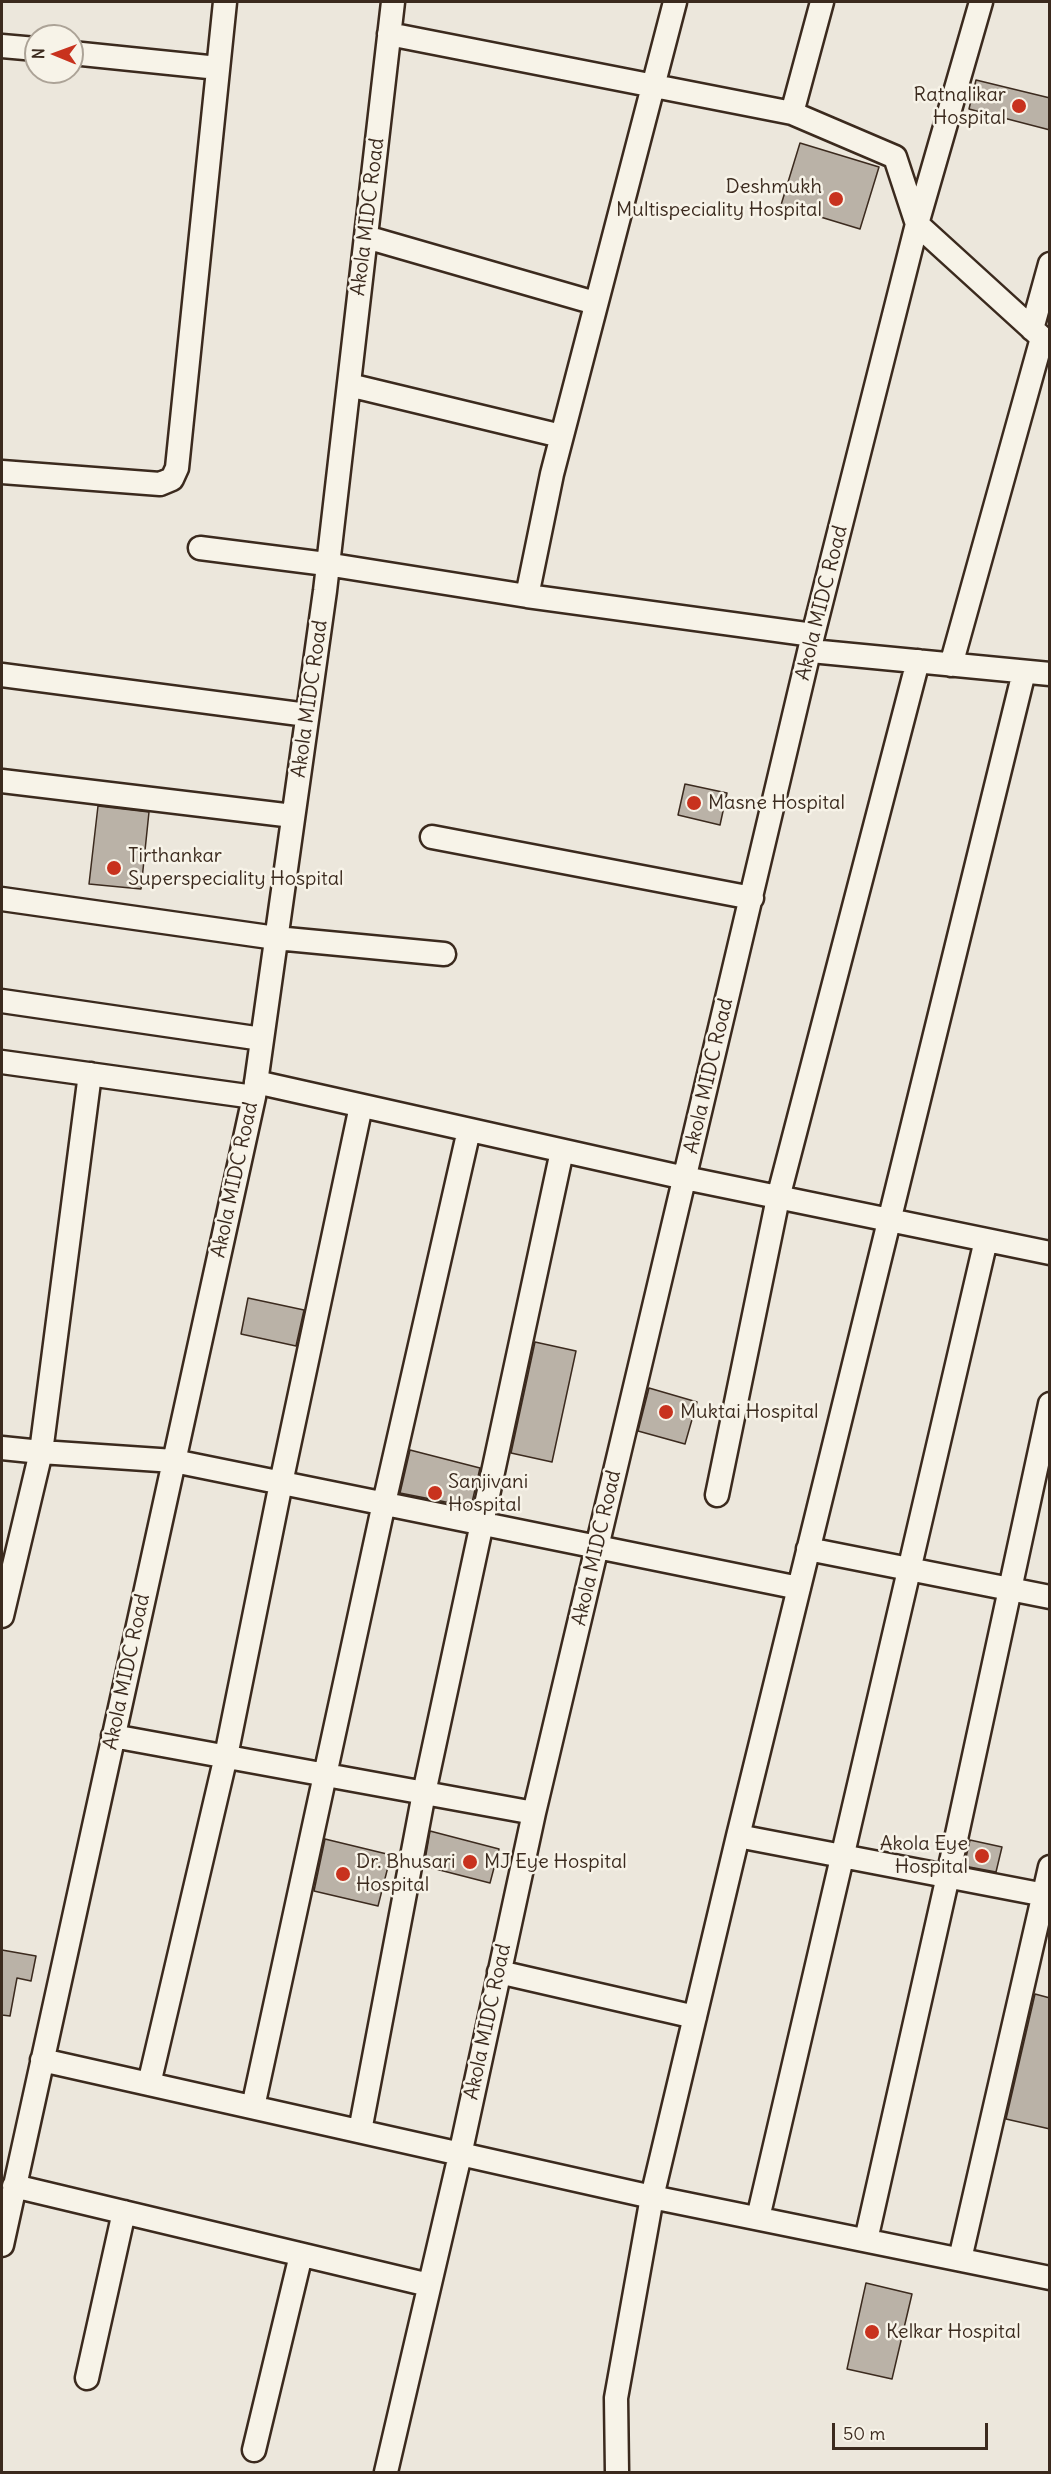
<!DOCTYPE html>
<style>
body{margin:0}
#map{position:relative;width:1051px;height:2474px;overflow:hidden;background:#ece7dc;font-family:Delius,sans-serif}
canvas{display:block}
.frame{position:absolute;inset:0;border:3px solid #3b2a1e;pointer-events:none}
.north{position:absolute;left:24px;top:24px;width:60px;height:60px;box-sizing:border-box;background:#f7f3e8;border:2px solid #aca397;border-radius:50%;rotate:271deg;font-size:16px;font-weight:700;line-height:24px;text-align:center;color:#3b2a1e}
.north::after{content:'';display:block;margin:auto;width:21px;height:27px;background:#c8321e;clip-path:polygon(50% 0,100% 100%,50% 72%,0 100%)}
.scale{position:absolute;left:832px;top:2423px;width:156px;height:27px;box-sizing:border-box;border:3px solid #3b2a1e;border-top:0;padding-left:8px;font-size:18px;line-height:21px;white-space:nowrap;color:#3b2a1e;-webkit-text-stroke:4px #f7f3e8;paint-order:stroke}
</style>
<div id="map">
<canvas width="1051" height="2474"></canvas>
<div class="frame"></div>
<div class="north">N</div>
<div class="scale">50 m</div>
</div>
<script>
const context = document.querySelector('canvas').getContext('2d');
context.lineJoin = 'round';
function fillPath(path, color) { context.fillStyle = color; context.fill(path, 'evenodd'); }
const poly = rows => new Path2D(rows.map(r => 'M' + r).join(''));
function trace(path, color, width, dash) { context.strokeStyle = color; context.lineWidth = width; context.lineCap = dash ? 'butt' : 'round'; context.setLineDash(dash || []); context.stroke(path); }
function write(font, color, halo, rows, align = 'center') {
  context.font = font + ' Delius,sans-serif'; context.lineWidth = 5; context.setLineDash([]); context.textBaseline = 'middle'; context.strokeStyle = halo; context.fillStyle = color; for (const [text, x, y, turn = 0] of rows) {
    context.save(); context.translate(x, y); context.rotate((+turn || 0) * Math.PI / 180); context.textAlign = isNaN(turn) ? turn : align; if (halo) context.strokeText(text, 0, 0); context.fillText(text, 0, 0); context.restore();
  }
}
const building = poly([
 [976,80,1050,98,1050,130,969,109,976,80],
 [800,143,879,167,860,229,781,205,800,143],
 [685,784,727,793,720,825,678,815,685,784],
 [98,806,149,812,141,889,89,884,98,806],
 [248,1298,304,1310,296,1346,241,1334,248,1298],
 [535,1342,576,1351,552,1462,511,1453,535,1342],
 [649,1388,697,1402,685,1444,638,1431,649,1388],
 [410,1450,480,1468,471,1507,400,1493,410,1450],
 [430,1831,499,1849,490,1883,424,1866,430,1831],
 [325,1839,391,1855,378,1906,314,1891,325,1839],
 [970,1840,1002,1847,996,1872,964,1866,970,1840],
 [2,1950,36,1956,31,1981,17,1978,10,2016,2,2015,2,1950],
 [1035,1994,1050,1998,1050,2129,1006,2119,1035,1994],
 [866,2283,912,2294,892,2379,847,2369,866,2283]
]);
fillPath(building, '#bab2a7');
trace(building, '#3b2a1e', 1.5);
const minor = poly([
 [389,34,792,113,895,157,917,224,1050,345],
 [2,46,36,49],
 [72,53,218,68],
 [792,113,822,2],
 [366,237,595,303],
 [1032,329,1050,264],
 [349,385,561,436],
 [2,472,160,484,172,479,177,468,225,2],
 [200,548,326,564,527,596,813,635],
 [527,596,552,474,675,2],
 [811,651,1050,674],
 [951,665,1042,338],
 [2,675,307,715],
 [2,781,293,816],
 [432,837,752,898],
 [2,899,276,938,444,954],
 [2,1001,262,1039],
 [2,1062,254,1097],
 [256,1082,685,1178,1050,1253],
 [2,1448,41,1452,90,1074],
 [717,1495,778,1198,918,661],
 [808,1549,1050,1597],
 [2,1616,41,1452,174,1461,799,1588],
 [113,1736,534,1813],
 [738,1836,1050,1896],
 [499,1972,695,2017],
 [42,2060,652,2197,1050,2278],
 [149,2084,226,1756,281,1483,361,1106],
 [253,2107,384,1503,469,1130],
 [360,2131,424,1793,562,1151],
 [14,2186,429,2285],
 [758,2218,986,1240],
 [866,2240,948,1876,1050,1404],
 [2,2245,254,1097,325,591,393,2],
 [960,2259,1050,1867],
 [87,2378,124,2212],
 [254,2450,301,2255],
 [386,2472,460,2155,534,1813,813,635,917,224,981,2],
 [617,2472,616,2398,652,2197,738,1836,1024,672]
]);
trace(minor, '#3b2a1e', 27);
trace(minor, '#f7f3e8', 22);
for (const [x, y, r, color] of [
 [1019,106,8,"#c8321e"],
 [836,199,8,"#c8321e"],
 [694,803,8,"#c8321e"],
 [114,868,8,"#c8321e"],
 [666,1412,8,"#c8321e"],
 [435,1493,8,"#c8321e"],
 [982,1856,8,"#c8321e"],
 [470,1862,8,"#c8321e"],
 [343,1874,8,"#c8321e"],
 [872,2332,8,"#c8321e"]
]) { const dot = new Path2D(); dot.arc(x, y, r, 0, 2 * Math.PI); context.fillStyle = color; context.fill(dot); trace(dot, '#f7f3e8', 2); }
write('20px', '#3b2a1e', '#f7f3e8', [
 ["Ratnalikar",1006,95,"right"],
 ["Hospital",1006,118,"right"],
 ["Deshmukh",822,187,"right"],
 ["Multispeciality Hospital",822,210,"right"],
 ["Masne Hospital",708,803],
 ["Tirthankar",128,856],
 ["Superspeciality Hospital",128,879],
 ["Muktai Hospital",680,1412],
 ["Sanjivani",448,1482],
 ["Hospital",448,1505],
 ["Akola Eye",968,1844,"right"],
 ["Hospital",968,1867,"right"],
 ["Dr. Bhusari",356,1862],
 ["Hospital",356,1885],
 ["MJ Eye Hospital",484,1862],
 ["Kelkar Hospital",886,2332]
], 'left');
write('20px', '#3b2a1e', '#f7f3e8', [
 ["Akola MIDC Road",368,217,-83],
 ["Akola MIDC Road",822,603,-76],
 ["Akola MIDC Road",310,699,-82],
 ["Akola MIDC Road",709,1076,-77],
 ["Akola MIDC Road",235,1180,-78],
 ["Akola MIDC Road",597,1548,-77],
 ["Akola MIDC Road",127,1672,-78],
 ["Akola MIDC Road",488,2022,-78]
]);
</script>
